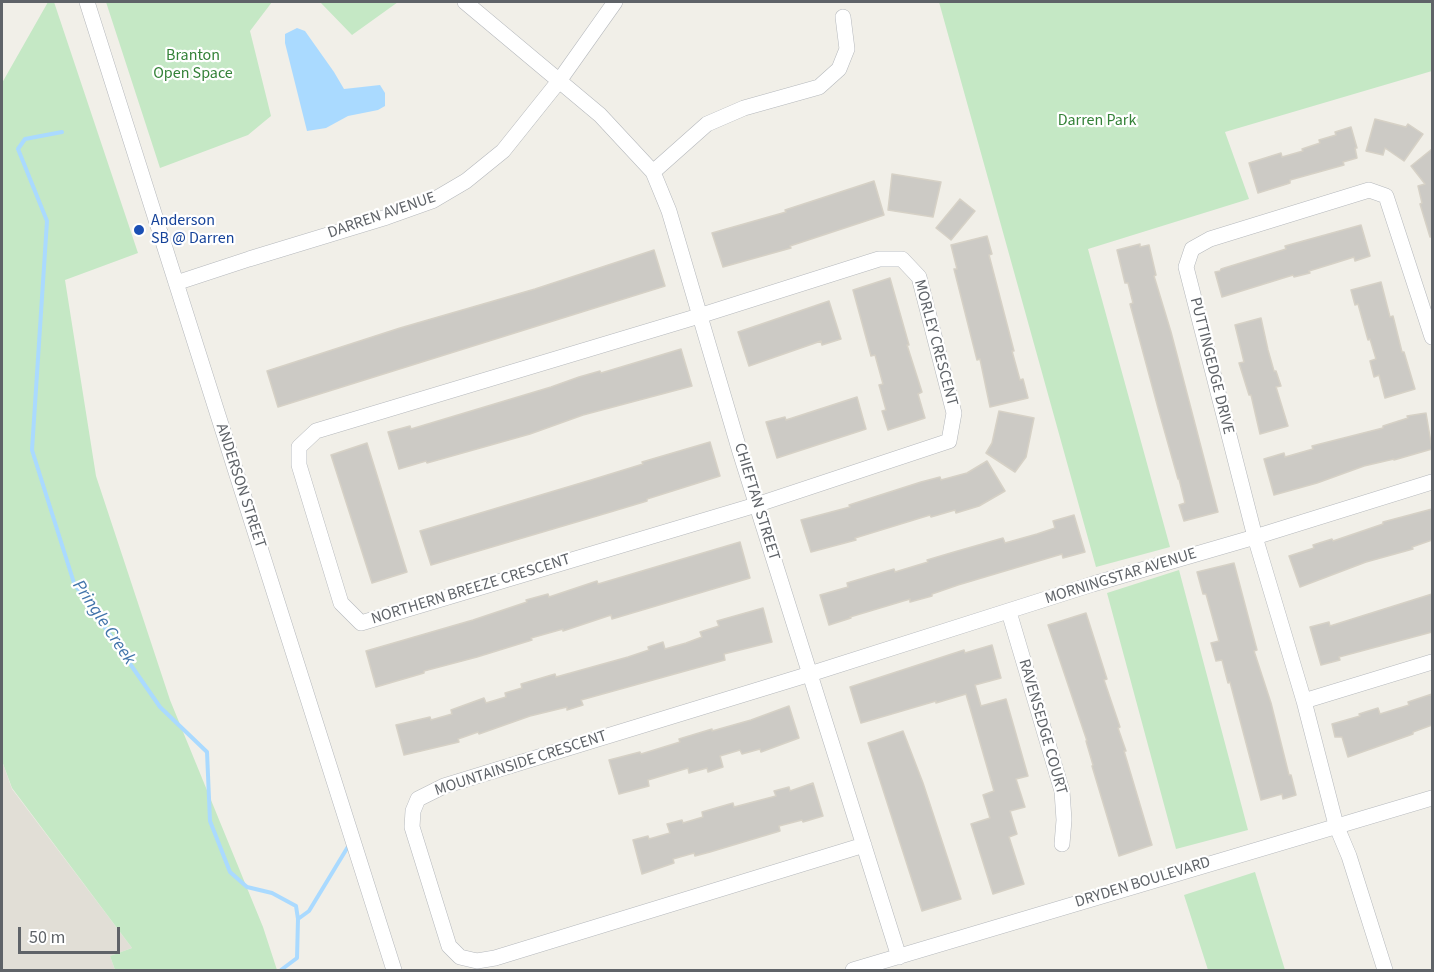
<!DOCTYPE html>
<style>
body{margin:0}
#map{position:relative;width:1434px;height:972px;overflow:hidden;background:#f1efe8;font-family:"Source Sans 3",sans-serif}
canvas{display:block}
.frame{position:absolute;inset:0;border:3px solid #5f6368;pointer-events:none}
.scale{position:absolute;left:18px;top:927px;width:102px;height:27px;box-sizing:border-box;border:3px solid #5f6368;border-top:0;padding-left:8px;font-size:18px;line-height:21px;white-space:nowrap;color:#5f6368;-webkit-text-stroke:4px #fff;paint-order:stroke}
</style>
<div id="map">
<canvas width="1434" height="972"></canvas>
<div class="frame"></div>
<div class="scale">50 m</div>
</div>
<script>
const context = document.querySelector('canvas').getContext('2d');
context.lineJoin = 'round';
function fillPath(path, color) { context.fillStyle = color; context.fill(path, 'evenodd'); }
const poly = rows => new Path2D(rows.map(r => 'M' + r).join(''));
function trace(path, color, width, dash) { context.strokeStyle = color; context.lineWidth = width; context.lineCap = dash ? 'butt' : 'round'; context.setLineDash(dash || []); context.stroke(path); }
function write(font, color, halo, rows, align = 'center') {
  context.font = font + ' "Source Sans 3",sans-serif'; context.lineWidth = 4.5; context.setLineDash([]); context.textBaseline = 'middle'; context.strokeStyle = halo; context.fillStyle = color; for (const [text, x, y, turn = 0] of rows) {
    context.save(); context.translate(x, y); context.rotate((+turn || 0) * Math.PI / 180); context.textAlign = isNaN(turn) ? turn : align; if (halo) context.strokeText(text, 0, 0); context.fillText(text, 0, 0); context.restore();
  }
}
fillPath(poly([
 [2,761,12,789,132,948,110,956,115,970,2,970]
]), '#e1ded6');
fillPath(poly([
 [48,2,54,2,138,253,65,280,96,476,170,700,263,927,277,970,115,970,110,956,132,948,12,788,2,761,2,83],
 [106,2,272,2,250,31,271,116,248,135,160,168],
 [320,2,398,2,352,35],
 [939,2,1432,2,1432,71,1225,132,1249,199,1088,249,1170,547,1096,567],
 [1179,570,1248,830,1176,849,1107,593],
 [1255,872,1285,970,1208,970,1184,895]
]), '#c5e8c5');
fillPath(poly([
 [297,28,305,31,334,72,344,89,380,85,385,93,385,106,378,110,348,116,326,128,307,131,285,43,285,34]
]), '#aadaff');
trace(poly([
 [62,132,25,139,18,149,47,221,32,450,74,583,160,707,207,752,210,821,230,872,247,887,272,893,296,906,298,919,297,958,281,970],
 [298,919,309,911,349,845]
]), '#aadaff', 4);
const building = poly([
 [1375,119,1406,127,1408,124,1423,134,1404,161,1385,148,1383,155,1366,151,1375,119],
 [1351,127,1357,148,1355,148,1357,158,1343,162,1344,165,1290,180,1290,183,1258,193,1249,163,1281,153,1282,157,1303,151,1302,149,1320,143,1319,140,1336,135,1335,132,1351,127],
 [1432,149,1432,237,1430,237,1420,204,1422,203,1418,186,1425,184,1411,166,1432,149],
 [892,174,941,182,933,217,888,210,892,174],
 [874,181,884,215,790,246,791,248,723,267,712,233,786,212,785,210,874,181],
 [960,199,975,211,951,240,936,228,960,199],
 [1361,225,1370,256,1355,261,1354,257,1335,263,1309,271,1310,273,1294,277,1293,275,1222,297,1215,272,1220,271,1221,269,1286,249,1285,246,1361,225],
 [987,236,992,254,989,255,1014,351,1012,351,1020,380,1023,379,1028,398,990,407,980,359,977,360,954,269,957,269,951,245,987,236],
 [1140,244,1140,247,1149,245,1156,275,1154,276,1171,332,1218,512,1184,521,1179,505,1185,503,1179,479,1178,479,1158,408,1130,304,1133,303,1128,283,1125,283,1117,250,1140,244],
 [654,250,665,286,278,407,267,371,400,328,535,289,654,250],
 [890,278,909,345,907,345,922,392,918,394,925,418,888,430,882,411,886,410,879,385,883,384,875,355,871,356,853,290,890,278],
 [1381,282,1390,317,1393,316,1402,352,1404,352,1415,389,1385,398,1379,375,1374,377,1370,361,1376,359,1370,339,1368,340,1358,304,1355,305,1351,290,1381,282],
 [829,301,841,339,822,345,821,341,749,366,738,332,829,301],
 [1261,318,1268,350,1274,371,1276,371,1281,386,1276,387,1288,426,1260,434,1251,395,1249,395,1239,363,1244,362,1235,325,1261,318],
 [681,349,692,386,583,415,530,434,427,463,426,461,399,469,388,432,410,426,411,429,551,387,579,377,600,371,601,373,681,349],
 [857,397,866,429,777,458,766,422,785,417,786,420,857,397],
 [999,411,1034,418,1026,457,1015,472,986,453,992,443,999,411],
 [1426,413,1432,449,1394,460,1394,459,1364,466,1317,483,1274,495,1264,459,1284,453,1285,457,1313,449,1312,446,1383,428,1383,426,1408,418,1407,416,1426,413],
 [710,442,720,476,647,499,647,501,607,513,431,565,420,531,591,480,643,464,642,462,710,442],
 [367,443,407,572,372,583,331,455,367,443],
 [987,461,1005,491,979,506,956,513,955,510,931,517,930,515,855,538,856,540,811,552,801,520,850,507,849,505,921,482,940,477,941,480,967,473,987,461],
 [1432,509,1432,540,1412,547,1413,549,1366,562,1300,587,1289,556,1314,548,1313,545,1332,539,1333,541,1383,524,1383,522,1432,509],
 [1074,515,1085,552,1063,558,1062,554,958,585,932,594,932,596,910,602,910,599,850,617,851,618,829,625,820,595,848,587,847,583,894,569,895,572,928,562,927,560,954,552,1003,538,1005,543,1037,534,1055,528,1053,521,1074,515],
 [740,542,750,578,612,619,611,615,563,631,563,629,531,638,532,640,477,657,424,671,424,673,376,687,366,651,473,620,527,602,526,600,548,594,549,597,597,581,598,584,740,542],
 [1234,563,1257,650,1254,651,1271,703,1289,775,1291,775,1296,795,1283,799,1282,794,1261,800,1230,682,1228,683,1222,660,1216,661,1211,643,1219,641,1206,594,1203,594,1197,572,1234,563],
 [1432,594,1432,632,1339,657,1340,660,1321,665,1310,627,1329,622,1330,626,1432,594],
 [763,608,772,642,724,654,725,660,581,700,583,705,567,710,567,707,530,716,479,734,478,732,458,739,459,742,404,755,396,725,430,717,431,720,452,714,451,710,484,698,486,703,506,697,505,693,522,688,521,684,555,674,556,677,628,657,649,650,648,647,663,642,665,649,686,643,702,637,700,632,719,626,717,621,763,608],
 [1086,613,1107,679,1104,680,1120,727,1118,728,1126,751,1124,751,1152,845,1119,856,1092,766,1093,765,1086,741,1087,741,1048,625,1086,613],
 [992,645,1001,678,975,685,981,706,1006,699,1028,776,1016,779,1025,807,1010,811,1017,834,1009,837,1024,884,993,894,971,824,990,818,983,795,994,791,966,694,936,703,936,701,861,723,850,687,964,650,965,653,992,645],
 [1432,694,1432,725,1413,732,1413,734,1348,757,1342,737,1335,737,1332,724,1360,716,1359,714,1378,708,1380,714,1409,705,1408,702,1432,694],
 [789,706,799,738,761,752,760,749,742,754,740,750,720,756,723,767,708,772,707,768,689,773,688,768,648,780,649,786,619,794,609,760,640,752,641,754,680,742,679,739,712,729,712,731,751,720,789,706],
 [903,731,923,783,961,899,922,911,868,743,903,731],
 [813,783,823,816,803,822,802,820,779,826,780,831,710,852,695,856,694,853,673,859,674,863,642,874,633,840,648,836,649,839,670,833,667,824,682,820,683,823,703,817,702,812,733,803,734,807,776,796,774,791,789,787,790,791,813,783]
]);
fillPath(building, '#cccac5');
trace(building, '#d6d1c6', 1.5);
const minor = poly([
 [87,2,394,970],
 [465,2,600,115,653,172,669,211,740,452,899,957],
 [653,172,707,124,744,108,819,87,839,69,847,49,843,17],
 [879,259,902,259,919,277,954,413,949,441,756,505,361,623,341,603,299,465,299,447,316,431,699,316,879,259],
 [176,283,249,259,387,217,432,201,466,181,503,151,559,81,615,2],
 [1009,612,1062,791,1064,820,1062,844],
 [1304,701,1432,662],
 [864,845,495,958,477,961,460,957,449,946,412,827,413,811,418,799,444,786,810,674,1093,584,1255,537,1432,482],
 [853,970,1432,798],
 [1385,970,1349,856,1336,825,1304,701,1255,537,1186,267,1192,249,1210,239,1369,190,1386,196,1432,337]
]);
trace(minor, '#b5b8bc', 16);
trace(minor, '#fff', 15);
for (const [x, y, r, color] of [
 [139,230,6,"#1a4fb4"]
]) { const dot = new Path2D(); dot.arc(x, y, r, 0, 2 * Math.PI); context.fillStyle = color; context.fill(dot); trace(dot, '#fff', 2); }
write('16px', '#348238', '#fff', [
 ["Branton",193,56],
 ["Open Space",193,74],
 ["Darren Park",1097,121]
]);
write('16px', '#5f6368', '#fff', [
 ["DARREN AVENUE",382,216,-19],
 ["MORLEY CRESCENT",935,343,75],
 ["PUTTINGEDGE DRIVE",1211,366,76],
 ["ANDERSON STREET",240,486,72],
 ["CHIEFTAN STREET",756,502,73],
 ["MORNINGSTAR AVENUE",1121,577,-17],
 ["NORTHERN BREEZE CRESCENT",471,590,-17],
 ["RAVENSEDGE COURT",1042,727,74],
 ["MOUNTAINSIDE CRESCENT",521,764,-18],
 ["DRYDEN BOULEVARD",1143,883,-17]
]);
write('16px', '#164399', '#fff', [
 ["Anderson",151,221],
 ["SB @ Darren",151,239]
], 'left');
write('italic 18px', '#4174aa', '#fff', [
 ["Pringle Creek",103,623,56]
]);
</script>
